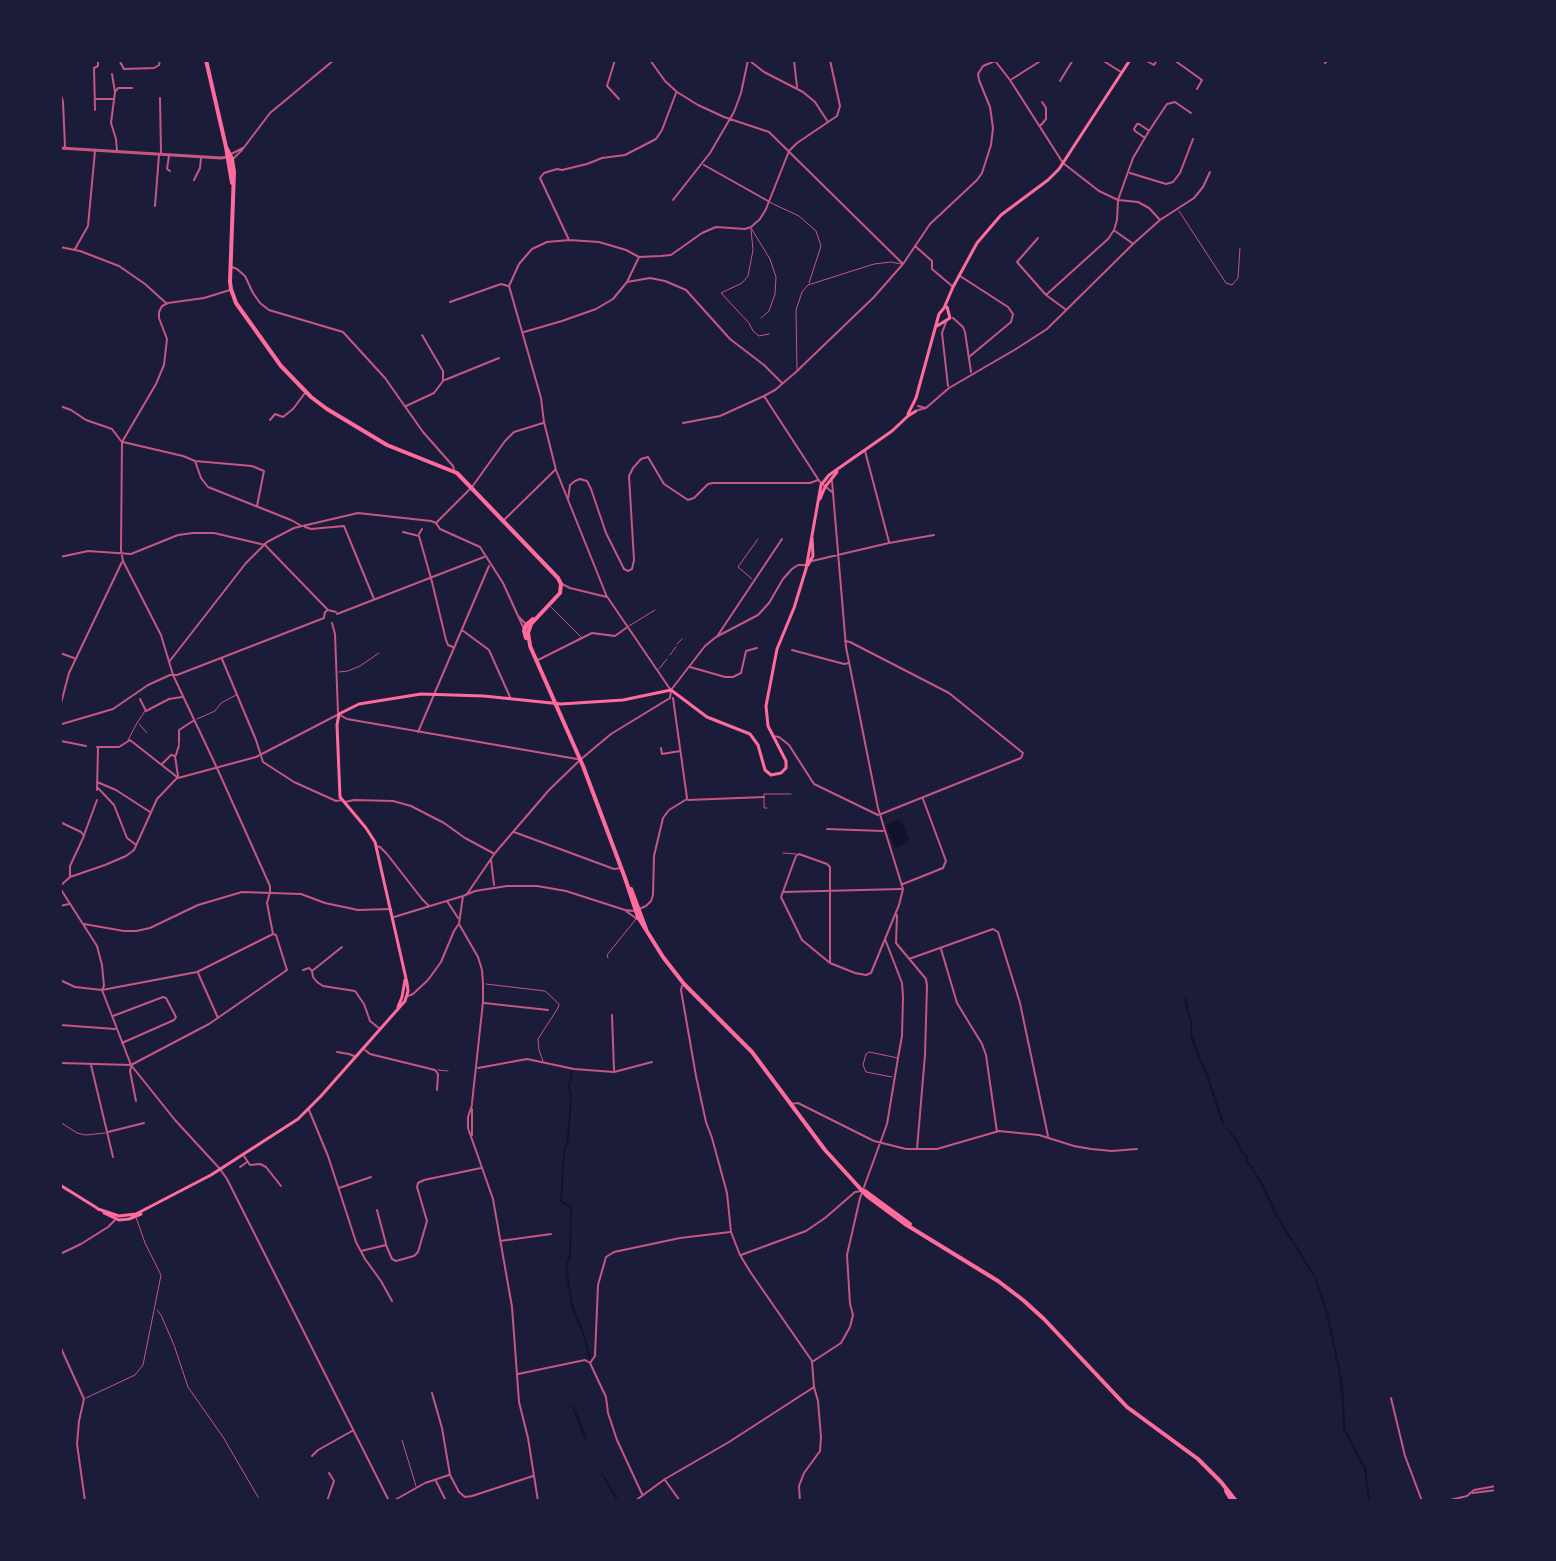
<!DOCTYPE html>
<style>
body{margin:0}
#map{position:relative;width:1556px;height:1561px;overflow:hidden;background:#1b1b3a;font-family:"Golos Text",sans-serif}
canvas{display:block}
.frame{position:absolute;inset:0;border:62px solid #1b1b3a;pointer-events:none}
</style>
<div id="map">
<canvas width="1556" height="1561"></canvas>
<div class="frame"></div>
</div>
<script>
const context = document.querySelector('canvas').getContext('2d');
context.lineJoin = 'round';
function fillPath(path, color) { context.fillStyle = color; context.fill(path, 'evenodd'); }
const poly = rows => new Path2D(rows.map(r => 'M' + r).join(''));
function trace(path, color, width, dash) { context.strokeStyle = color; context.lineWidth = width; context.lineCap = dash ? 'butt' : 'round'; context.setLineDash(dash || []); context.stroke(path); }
fillPath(poly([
 [897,820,902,822,909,838,907,843,895,848,886,825]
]), '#12122b');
trace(poly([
 [1185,999,1191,1022,1191,1035,1202,1065,1207,1075,1223,1123],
 [572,1071,569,1087,571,1098,568,1140,564,1151,561,1201,571,1208,570,1254,566,1268,572,1306,584,1335,590,1358],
 [1227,1128,1237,1141,1242,1152,1247,1157,1247,1161,1260,1181,1278,1218,1315,1277,1327,1314,1340,1374,1343,1401,1344,1429,1365,1468,1369,1501],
 [573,1407,586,1439],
 [602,1474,618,1501]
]), '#12122b', 2);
trace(poly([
 [769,202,799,216,816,231,821,246,809,283],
 [1179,211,1226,283,1232,285,1238,278,1240,248],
 [751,228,770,259,776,277,775,294,769,311,761,318],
 [751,229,753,250,748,276,742,283,721,293,749,323,753,331,759,336,769,334],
 [797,369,796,310,802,292,808,285,874,264,891,262,901,264],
 [752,579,738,567,758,539],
 [551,607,581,637],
 [629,626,655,610],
 [677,644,682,639],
 [670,655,676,647],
 [659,669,667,659],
 [339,672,348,671,360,666,379,653],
 [197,719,215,711,221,703,236,695],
 [139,724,147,733],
 [128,740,137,723,145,711],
 [767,808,764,808,764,794,791,794],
 [783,853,796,854],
 [608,958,607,955,636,919],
 [486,984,545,991,559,1004,558,1008,538,1039,539,1050,543,1061],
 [438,1070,448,1071],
 [892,1077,866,1072,863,1065,866,1054,869,1052,898,1058],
 [60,1122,77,1133,86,1135,105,1133],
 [157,1310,161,1315,174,1345,188,1387,223,1437,258,1497],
 [86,1398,135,1375,143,1365,161,1275,145,1243,136,1217],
 [402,1440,416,1486]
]), '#c65784', 1);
trace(poly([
 [419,534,422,529],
 [173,675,216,766],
 [140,699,146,711,169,699,182,697],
 [179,743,179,730,193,721],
 [98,788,114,805,127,838,135,844],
 [84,835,97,800]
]), '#c65784', 2);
trace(poly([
 [119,60,124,69,154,68,159,65,160,60],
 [615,60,607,86,619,99],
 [650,60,665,81,677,92,698,105,724,117,769,132,903,264],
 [794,60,797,87],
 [1102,60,1121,72],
 [1145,60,1154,65,1157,60],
 [1174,60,1202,80,1197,89],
 [750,61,764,72,803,92,815,102,828,122],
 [996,62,1010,80,1063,163,1099,191,1118,200,1138,202,1149,208,1160,220],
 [1325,63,1328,60],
 [112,74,115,92,111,123,116,139,117,151],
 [1012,79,1042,60],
 [1060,81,1073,60],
 [116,91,118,88,132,88],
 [60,92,63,102,65,147],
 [160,98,161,153],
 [96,99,113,99],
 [95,110,94,68,98,66,98,60],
 [1041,125,1046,119,1046,108,1042,102],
 [1145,138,1135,131,1134,129,1137,124,1139,124,1148,130],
 [231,154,243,148],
 [169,156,167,169,170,171],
 [233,159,242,150,270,113,334,60],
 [704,165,768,201],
 [1130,173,1166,184,1173,182,1180,173,1193,139],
 [194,180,200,168,201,158],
 [673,200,710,153,734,112,741,93,748,60],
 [155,206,159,155],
 [1115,231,1132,243],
 [1038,238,1017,262,1046,295,1065,309],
 [569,240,540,178,544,173,557,169,562,170,587,164,602,158,625,155,656,139,662,130,676,93],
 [915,246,932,261,932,269,952,286],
 [60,247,80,251,119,266,145,284,166,303],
 [75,249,88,226,95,151],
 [232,267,237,269,245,276,253,293,260,303,269,310,343,332,385,378,423,432,453,466,454,469],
 [960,276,1008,307,1013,314,1011,322,969,357],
 [627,282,650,278,665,281,686,290,730,339,764,365,782,383],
 [1046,295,1108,239,1114,230,1117,220,1118,200,1133,158,1149,131,1167,104,1175,102,1191,113],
 [450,302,501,284,508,286],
 [953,318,963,327,965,332,971,372],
 [946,322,942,333,948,386],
 [524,332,562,321,596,309,613,299,627,282,639,257],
 [445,380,499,358],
 [60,406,71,410,86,420,112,429,121,441],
 [406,406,434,393,443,381,443,371,422,335],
 [926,408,949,388,1016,349,1047,329,1133,244,1160,220,1194,198,1203,187,1210,172],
 [918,410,926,408,918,406],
 [270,420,275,414,283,417,293,409,305,393],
 [683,423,720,416,764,396],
 [123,442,183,456,195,461,252,466,264,471,257,506],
 [865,451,889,542],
 [195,461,201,478,208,487,291,520,300,525],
 [832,492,820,482,764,396,775,390,796,372,874,297,903,264,930,224,977,180,982,173,991,145,993,128,990,107,979,80,978,74,983,66,995,61],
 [568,499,570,485,575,481,580,479,587,481,591,489,606,533,624,569,628,571,632,569,634,560,629,476,633,468,641,459,648,457,664,484,688,500,694,498,708,484,713,483,810,483,818,480],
 [505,519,555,470],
 [437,522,472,487,505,441,514,432,543,423],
 [305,527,311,529,344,526,374,599],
 [403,532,419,536,432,582,446,640,448,645,453,647],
 [60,557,88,551,131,554,178,535,193,533,214,533,265,545,328,610],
 [812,561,889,543,934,535],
 [562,584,570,588,607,597,556,470,544,422,541,398,509,286,519,264,532,249,547,242,569,240,599,242,626,250,639,257,661,256,671,255,702,233,716,227,745,229,751,227,760,219,766,209,789,151,797,143,837,116,840,106,830,60],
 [608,598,670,689],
 [337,614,484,557],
 [518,616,526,624,529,629],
 [324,617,325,612,328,610,336,612],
 [332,623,335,634,338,713],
 [462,630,489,650,510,697],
 [718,635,782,539],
 [845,641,850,642,949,693,1023,753,1021,758,881,814],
 [792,650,844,664,849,663],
 [60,653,74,658],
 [222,659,256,740,263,762,294,782,336,801,342,800],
 [538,660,592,633,615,636,626,628],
 [169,662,246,563,267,542,294,528,358,513,431,521,436,523,440,529,480,547,503,583,524,629],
 [690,667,725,677,733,677,741,673,746,651,757,648],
 [173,675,161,635,123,561,121,550,122,442,156,384,164,365,167,339,159,318,159,312,162,306,168,303,204,298,230,290],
 [673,698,687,798],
 [340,715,347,719,577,759],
 [62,724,113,709,148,685,170,675,177,675,324,618],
 [418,732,489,566],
 [773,736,779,737,789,745,814,784,878,815],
 [60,741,61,703,69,673,122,562],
 [61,741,86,746],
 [97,747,119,747,130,740,177,777],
 [661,748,662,754,680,751],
 [176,755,179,745],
 [162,764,171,755,175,756,178,776],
 [178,778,256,757,339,714],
 [97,782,116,790,150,812],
 [97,790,98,748],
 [688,800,764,797],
 [345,802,354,800,393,801,411,806,444,823,465,838,493,853],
 [60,822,81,832,84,836,70,866,70,876],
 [827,829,883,831],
 [514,832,614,869,621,868],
 [376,846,380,847,387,854,422,899,429,906],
 [491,860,494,885],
 [903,884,943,868,946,861,923,799],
 [60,886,70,877,105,865,126,856,134,850,157,799,177,778],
 [60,888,97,946,102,965,104,986,102,990,131,1065,175,1120,220,1169,227,1179,389,1501],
 [783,892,901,889],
 [467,894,495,853,549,790,580,760,611,734,670,698,671,690,705,646,716,637,758,615,769,603,783,579,792,569,798,565,808,565],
 [463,896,459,924,478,957,482,970,483,984,483,1002,472,1103],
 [447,901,458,918],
 [60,906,69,904],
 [639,909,646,906,651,901,653,895,654,856,663,818,669,810,687,799],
 [626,911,637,919],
 [897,915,896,943,926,979,927,986,925,1055,917,1149],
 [394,917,463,896,475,891,507,886,537,886,566,891,625,910,635,911],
 [84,924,124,931,136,931,150,928,198,905,242,892,301,894,325,903,358,910,391,909],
 [342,947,312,971,313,977,317,982,323,986,355,991,364,1004,370,1021,380,1029],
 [941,949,957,1003,982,1044,986,1055,997,1132],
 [909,959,993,929,998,932,1020,1003,1048,1136],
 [830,963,830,867,827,864,799,854,796,856,781,897,802,940,830,963,855,973,866,975,871,973,899,905,903,889,878,808,846,647,832,481],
 [303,970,309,968,312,971],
 [198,973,218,1018],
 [60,980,75,987,102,990,197,972,273,934,267,903,270,892,270,886,217,768],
 [682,986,681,990,696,1076,706,1122,712,1138,727,1193,731,1232,740,1255,751,1273,812,1361],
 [408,996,413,994,428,980,441,962,454,931,458,925],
 [484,1003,548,1010],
 [612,1015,614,1070],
 [113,1016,163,997,166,998,176,1017,174,1020,122,1043],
 [60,1025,115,1029],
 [365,1050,370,1054,435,1070,438,1074,437,1090],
 [337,1052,349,1054,354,1056],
 [60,1063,131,1065,209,1024,287,970,276,935,273,934],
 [91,1065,113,1157],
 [131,1067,130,1071,136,1101],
 [478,1068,527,1059,574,1069,614,1072,652,1062],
 [790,1104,798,1103,874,1141,906,1149,937,1149,999,1131,1039,1135,1074,1146,1091,1149,1112,1151,1137,1149],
 [472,1105,468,1117,468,1128,493,1199,512,1307,519,1402,528,1438,538,1501],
 [309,1110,328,1156,356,1242,365,1259,381,1281,392,1301],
 [108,1132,144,1123],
 [472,1135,472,1109],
 [244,1156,250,1165,260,1164,266,1167,281,1186],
 [240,1167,247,1162],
 [339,1188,371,1177],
 [377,1210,386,1244],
 [500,1241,551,1234],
 [361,1251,386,1245,392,1259,396,1261,414,1256,418,1252,427,1221,417,1187,418,1183,424,1180,481,1168],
 [60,1254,81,1244,108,1227,116,1219],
 [741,1255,806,1231,825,1218,855,1192,861,1191],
 [60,1346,84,1399,79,1421,77,1444,85,1501],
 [812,1362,841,1343,850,1327,853,1315,850,1304,847,1255,860,1198,887,1124,898,1058,902,1036,903,997,902,983,885,939],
 [590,1363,595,1356,598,1285,606,1257,614,1252,680,1238,730,1232],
 [590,1363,606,1397,608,1413,617,1440,642,1494],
 [518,1374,585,1360,590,1363],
 [432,1393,442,1428,450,1475,459,1492,465,1497,472,1496,533,1476],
 [1391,1398,1405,1456,1422,1501],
 [312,1456,318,1450,352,1431],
 [665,1480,680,1501],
 [436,1481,446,1501],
 [1473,1493,1496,1490],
 [327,1501,334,1481,329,1473],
 [393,1501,425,1483,449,1475],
 [635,1501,665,1479,729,1442,814,1387],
 [800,1501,799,1486,804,1473,820,1451,821,1437,818,1401,814,1387,812,1362],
 [1446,1501,1467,1496,1474,1490,1496,1486]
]), '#c65784', 2);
trace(poly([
 [60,148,221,158,227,157]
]), '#c65784', 3);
trace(poly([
 [937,326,950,318,947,307],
 [908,414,916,398,939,314,944,308,953,287,977,243,1001,215,1048,180,1059,169,1130,60],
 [820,499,825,487,837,472],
 [808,565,813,556,812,538],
 [398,1007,402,997,405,980],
 [60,1185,97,1208],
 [98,1209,119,1216,136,1214,211,1175,298,1119,321,1096,405,1001,408,991,407,983,375,842,366,828,340,797,337,725,339,714,359,704,421,694,484,696,561,704,623,700,671,690,707,717,750,734,758,745,765,770,771,775,781,773,786,768,786,761,768,726,766,706,777,649,794,608,806,569,821,485,829,475,892,431,908,416,916,411],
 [104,1213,119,1220,129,1219,141,1214]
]), '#ff6b9d', 3);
trace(poly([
 [206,60,226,147,232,183],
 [226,147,232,159,234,172,230,282,231,289,236,303,281,366,311,397,327,409,387,445,457,473,558,578,561,584,560,593,531,624,528,633,530,645],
 [526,638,524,631,526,625,533,619],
 [530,646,583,766,625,878,638,917,663,957],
 [631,889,646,929],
 [663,957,684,984,752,1052,825,1150,867,1196,905,1224,998,1281,1023,1300,1044,1319,1127,1407,1198,1459,1221,1482,1236,1501],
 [865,1191,910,1224],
 [1226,1491,1232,1501]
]), '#ff6b9d', 4);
</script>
